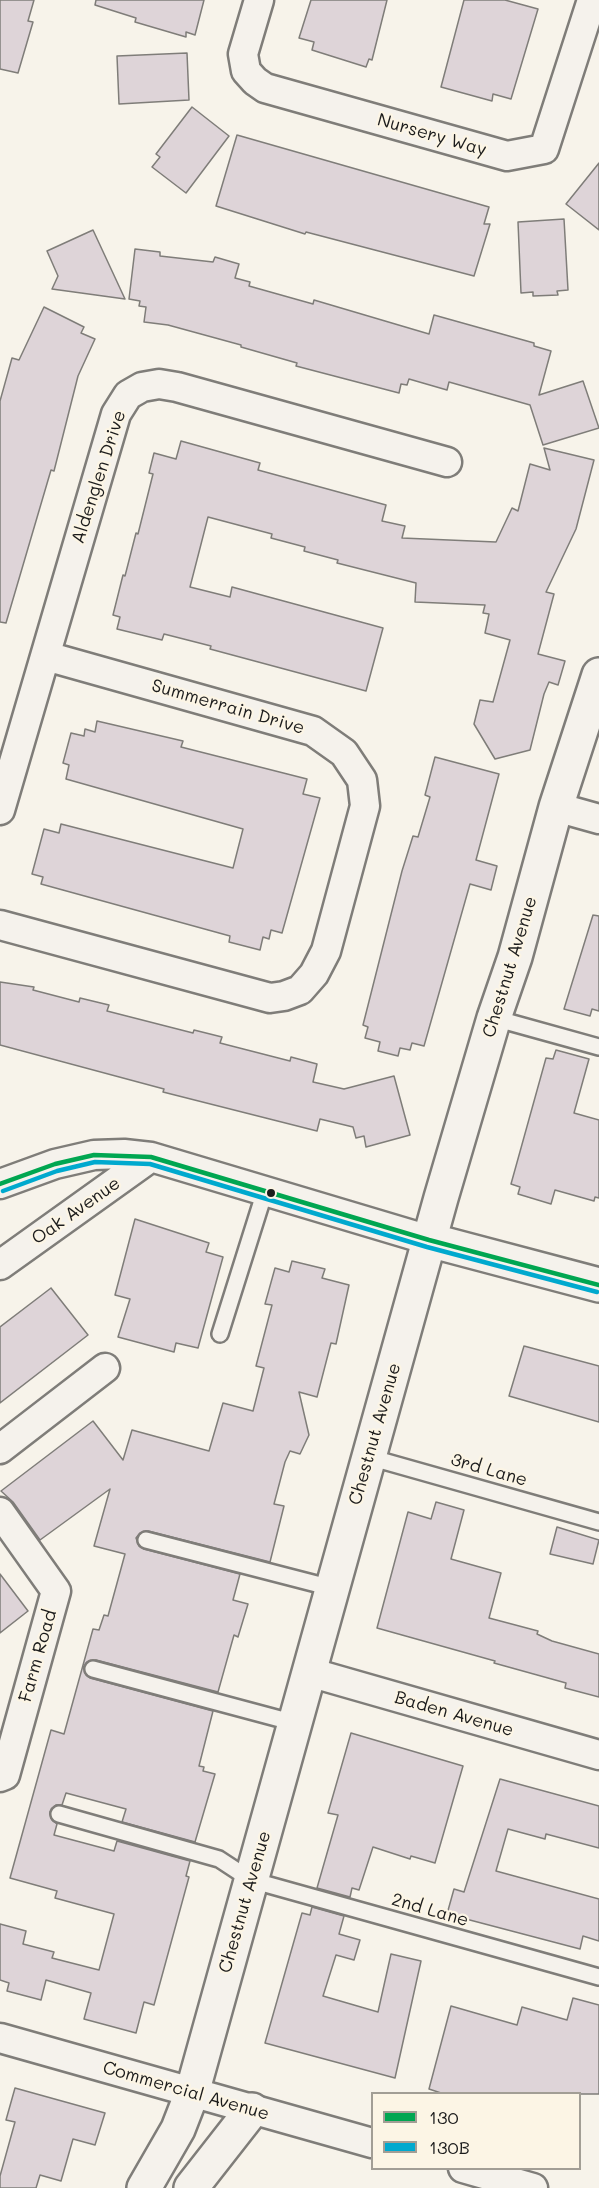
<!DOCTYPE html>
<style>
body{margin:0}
#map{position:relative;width:599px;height:2188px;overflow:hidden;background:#f7f3ea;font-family:Mali,sans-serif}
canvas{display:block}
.legend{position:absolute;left:371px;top:2092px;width:210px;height:78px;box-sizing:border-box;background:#fcf5e5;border:2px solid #a29e95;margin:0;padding:8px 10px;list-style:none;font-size:18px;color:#1c1c1c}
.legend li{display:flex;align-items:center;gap:12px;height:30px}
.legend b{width:30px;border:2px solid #a29e95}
</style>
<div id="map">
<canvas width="599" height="2188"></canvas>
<ul class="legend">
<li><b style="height:8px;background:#00a651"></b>130</li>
<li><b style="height:8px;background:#00a9ce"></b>130B</li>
</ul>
</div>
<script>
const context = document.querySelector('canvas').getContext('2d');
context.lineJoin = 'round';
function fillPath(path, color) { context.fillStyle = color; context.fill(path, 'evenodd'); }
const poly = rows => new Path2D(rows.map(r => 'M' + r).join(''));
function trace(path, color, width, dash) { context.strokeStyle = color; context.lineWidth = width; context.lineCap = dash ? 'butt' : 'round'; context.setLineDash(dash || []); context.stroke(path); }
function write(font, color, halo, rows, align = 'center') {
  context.font = font + ' Mali,sans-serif'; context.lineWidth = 4.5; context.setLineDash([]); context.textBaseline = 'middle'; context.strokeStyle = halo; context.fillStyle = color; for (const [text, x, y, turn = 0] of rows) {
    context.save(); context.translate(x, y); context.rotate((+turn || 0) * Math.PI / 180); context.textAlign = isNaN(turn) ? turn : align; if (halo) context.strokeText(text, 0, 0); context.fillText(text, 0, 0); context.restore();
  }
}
const building = poly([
 [0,0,34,0,28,21,33,22,18,73,0,69,0,0],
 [96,0,204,0,195,35,186,32,186,37,135,22,136,18,95,5,96,0],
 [311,0,387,0,372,60,369,59,366,67,312,50,314,42,299,38,311,0],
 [464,0,505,0,538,9,511,99,493,94,492,101,441,87,464,0],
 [187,53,189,100,119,104,117,56,187,53],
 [192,107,229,136,186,193,152,167,160,157,156,154,192,107],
 [237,135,489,207,484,224,490,224,474,276,306,232,305,234,216,206,237,135],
 [599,163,599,230,566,204,599,163],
 [564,219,568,290,557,291,558,295,533,296,533,292,521,293,518,222,564,219],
 [93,230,125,299,52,289,58,276,47,251,93,230],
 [135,249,160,252,160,256,213,262,215,257,239,264,235,278,250,282,249,286,313,304,314,300,429,334,434,315,534,343,534,346,551,351,539,395,583,381,599,428,543,445,530,405,449,382,447,390,409,379,407,385,401,384,399,393,296,366,297,363,241,347,241,345,168,325,144,322,146,307,139,306,140,301,129,299,135,249],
 [44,307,84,327,81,333,95,339,78,376,54,471,51,470,6,623,0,622,0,401,12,358,19,360,44,307],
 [181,441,260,463,258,470,386,505,382,521,405,526,402,538,496,542,512,508,518,511,530,464,550,470,544,448,594,460,576,529,546,592,554,594,538,654,565,661,558,685,549,682,544,694,530,750,495,759,474,724,480,700,493,702,510,640,485,633,489,614,483,613,485,605,415,602,416,583,337,563,338,560,304,551,305,547,271,538,272,534,208,517,190,587,230,597,232,587,383,628,366,691,210,649,211,646,164,634,162,640,117,629,120,617,113,615,123,575,125,576,136,533,138,534,153,474,149,473,154,453,176,459,181,441],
 [97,721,183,741,181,747,307,779,303,794,320,798,282,933,271,930,269,939,263,937,260,950,229,942,230,936,41,884,43,877,32,874,44,829,59,833,61,824,233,868,243,829,66,779,69,765,63,763,71,733,84,736,85,729,95,732,97,721],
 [435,757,499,774,476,860,497,866,491,890,470,884,424,1046,412,1043,410,1050,400,1048,398,1056,378,1051,380,1042,365,1038,368,1027,363,1025,402,871,413,836,418,837,430,797,425,795,435,757],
 [593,915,599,916,599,1011,592,1009,590,1016,564,1009,593,915],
 [0,982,34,987,33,990,79,1002,80,998,109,1005,107,1011,193,1033,194,1030,222,1037,220,1043,290,1061,291,1057,317,1064,313,1082,344,1089,394,1076,410,1135,366,1147,364,1136,356,1138,353,1127,320,1119,317,1131,163,1092,164,1089,0,1045,0,982],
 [556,1050,589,1059,574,1113,599,1120,599,1198,595,1197,594,1201,555,1190,551,1204,518,1194,520,1187,511,1184,546,1058,553,1059,556,1050],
 [135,1219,209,1243,206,1252,223,1257,198,1348,176,1343,174,1352,118,1337,130,1299,115,1295,135,1219],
 [292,1261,325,1269,322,1278,349,1285,336,1344,331,1343,317,1397,299,1392,309,1435,300,1454,290,1451,285,1462,274,1504,284,1506,270,1562,148,1531,140,1533,136,1538,139,1546,144,1549,240,1574,233,1600,248,1604,238,1637,234,1635,218,1692,96,1660,87,1662,84,1667,86,1675,90,1678,213,1711,199,1766,204,1767,203,1771,215,1774,195,1842,122,1822,126,1809,66,1793,62,1805,56,1805,50,1812,52,1820,57,1824,54,1835,114,1851,117,1841,190,1861,186,1876,189,1877,154,2005,144,2002,136,2033,84,2019,91,1993,46,1980,41,2000,7,1991,9,1983,0,1980,0,1924,26,1931,23,1944,54,1952,52,1958,99,1970,114,1914,55,1898,57,1891,10,1878,51,1730,64,1734,93,1629,99,1630,104,1615,108,1616,125,1554,94,1546,110,1489,40,1540,13,1502,1,1491,93,1421,123,1460,132,1430,209,1451,223,1403,253,1411,264,1368,256,1366,272,1305,265,1304,275,1268,289,1272,292,1261],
 [51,1288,88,1335,0,1403,0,1327,51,1288],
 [524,1346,599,1366,599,1422,509,1396,524,1346],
 [436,1502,464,1510,451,1559,501,1573,489,1618,538,1631,537,1634,552,1641,599,1654,599,1697,565,1688,566,1683,494,1663,495,1661,377,1628,408,1512,431,1519,436,1502],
 [557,1527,599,1540,593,1564,550,1554,557,1527],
 [0,1574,28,1611,0,1633,0,1574],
 [351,1733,463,1766,435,1863,411,1856,410,1859,373,1847,359,1890,352,1888,350,1897,317,1888,338,1815,328,1813,351,1733],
 [500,1779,599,1806,599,1848,546,1834,545,1839,508,1829,496,1871,599,1899,599,1941,583,1936,580,1949,447,1914,454,1889,464,1892,500,1779],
 [312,1907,344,1916,339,1934,360,1940,354,1960,336,1955,323,1996,378,2012,391,1954,421,1961,395,2078,265,2043,302,1913,310,1915,312,1907],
 [573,1998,599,2005,599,2094,444,2094,429,2089,451,2006,517,2025,522,2007,567,2020,573,1998],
 [15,2088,105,2113,95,2145,73,2139,61,2181,40,2175,36,2188,0,2188,0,2176,15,2122,6,2120,15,2088]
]);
fillPath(building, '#ded4d8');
trace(building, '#7f7d79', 1.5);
const lane = poly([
 [494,1018,599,1047],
 [220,1334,265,1191],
 [369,1457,599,1522],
 [146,1540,332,1588],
 [93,1669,295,1723],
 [59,1814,219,1859,251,1880,599,1977]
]);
const street = poly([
 [259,0,243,54,246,71,255,81,265,88,507,156,544,149,592,0],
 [556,807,599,819],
 [0,810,116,414,128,395,142,387,159,384,177,387,447,462],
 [0,925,270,998,284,996,300,990,314,974,326,951,365,806,362,780,344,753,313,731,46,656],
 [0,1184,55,1164,94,1155,124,1154,151,1157,429,1240],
 [0,1265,151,1157],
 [0,1449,105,1368],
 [0,1512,56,1591,5,1775,0,1777],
 [309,1672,599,1755],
 [0,2038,372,2143],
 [463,2168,533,2188]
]);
const secondary = poly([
 [429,1240,599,1285],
 [144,2188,178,2129,192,2093,441,1198,494,1018,515,957,556,807,599,675],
 [191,2188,252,2110]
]);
trace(lane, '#7f7d79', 20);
trace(street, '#7f7d79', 33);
trace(secondary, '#7f7d79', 38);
trace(lane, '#f5f2ec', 15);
trace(street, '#f5f2ec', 28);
trace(secondary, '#f5f2ec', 33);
trace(poly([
 [0,1184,55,1164,94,1155,151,1157,429,1240,599,1285]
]), '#00a651', 4.5);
trace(poly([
 [3,1191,57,1171,95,1162,150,1164,427,1247,597,1292]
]), '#00a9ce', 4.5);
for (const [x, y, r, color] of [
 [271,1193,5,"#1c1c1c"]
]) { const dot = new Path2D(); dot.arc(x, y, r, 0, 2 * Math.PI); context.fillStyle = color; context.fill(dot); trace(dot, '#fcf5e5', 2); }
write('18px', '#1c1c1c', '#fcf5e5', [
 ["Nursery Way",432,135,16],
 ["Aldenglen Drive",99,477,-72],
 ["Summerrain Drive",228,707,16],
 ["Chestnut Avenue",510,967,-73],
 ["Oak Avenue",76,1211,-35],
 ["Chestnut Avenue",375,1434,-74],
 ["3rd Lane",489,1470,16],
 ["Farm Road",38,1656,-74],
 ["Baden Avenue",454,1714,16],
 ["Chestnut Avenue",245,1902,-74],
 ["2nd Lane",430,1910,16],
 ["Commercial Avenue",186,2091,16]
]);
</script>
